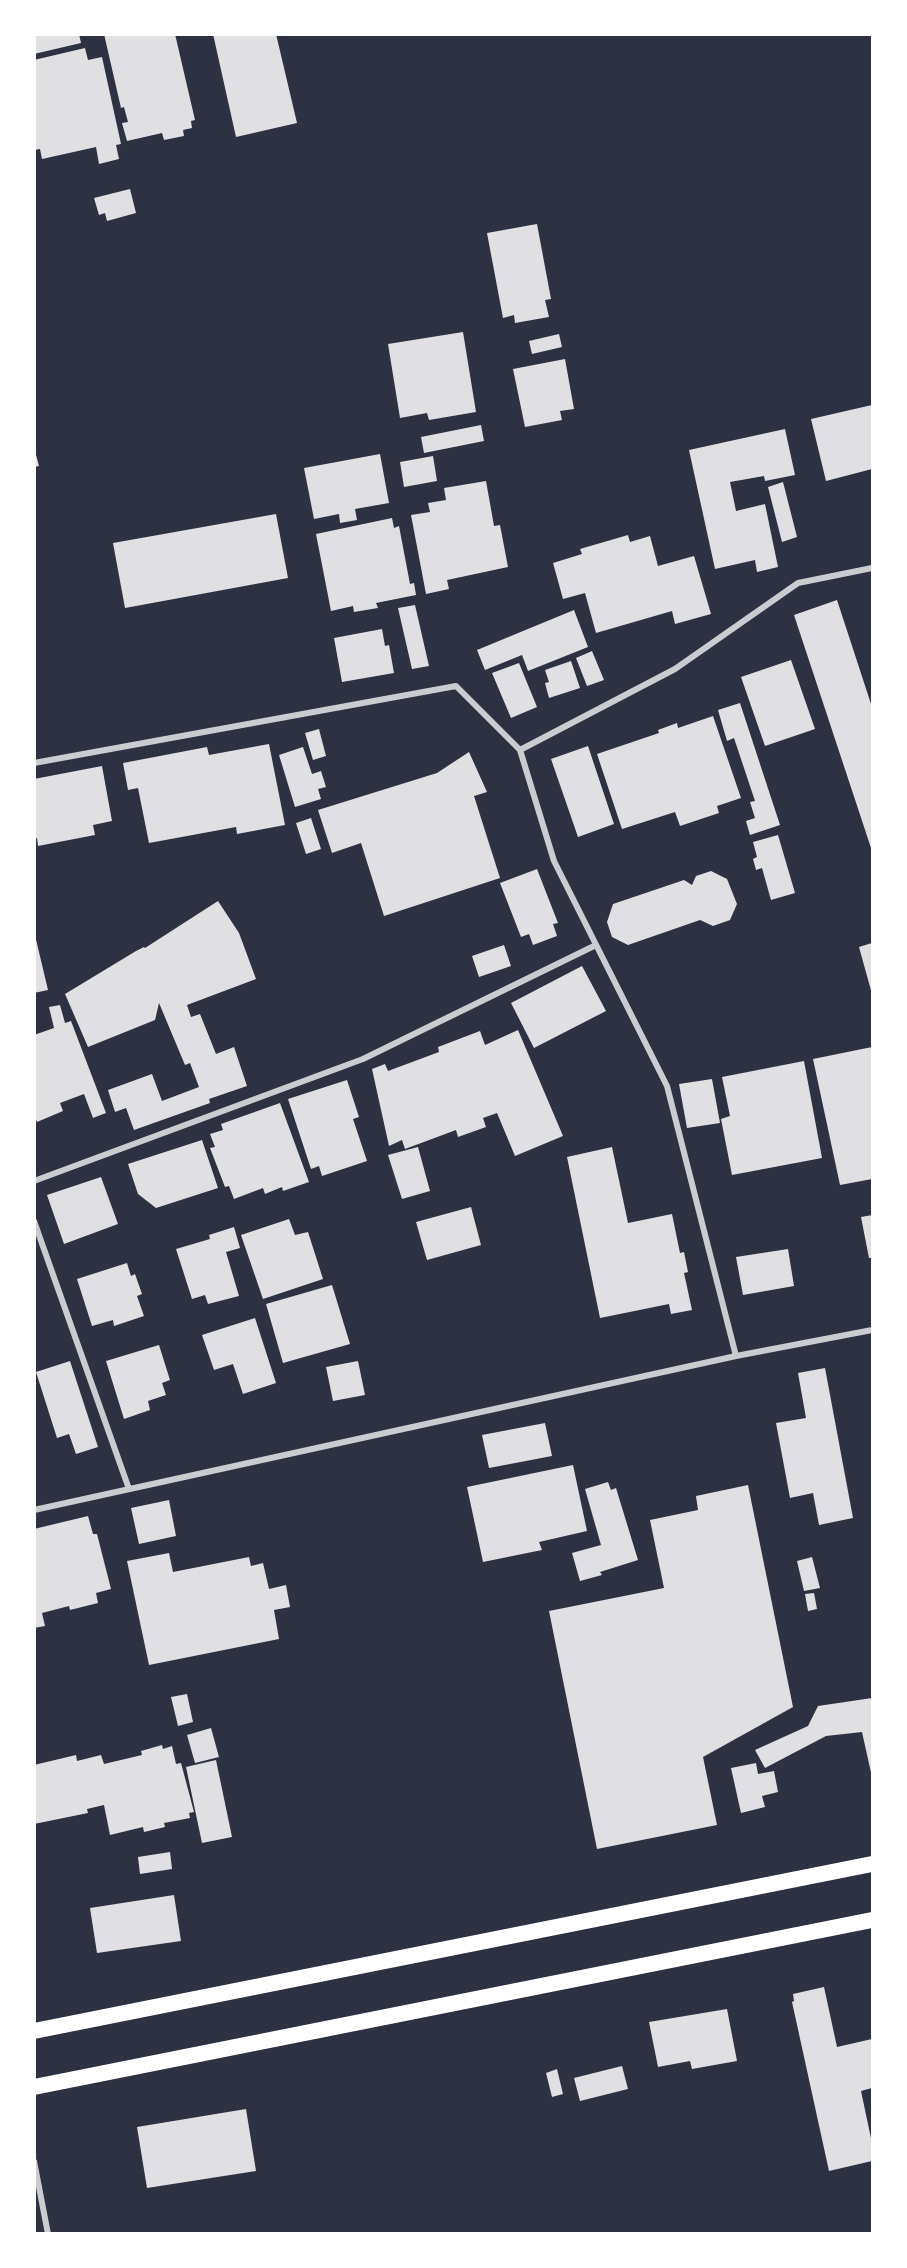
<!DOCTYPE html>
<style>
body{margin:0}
#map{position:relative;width:907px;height:2268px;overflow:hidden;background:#2d3142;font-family:Cabin,sans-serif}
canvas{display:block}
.frame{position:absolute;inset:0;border:36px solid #fff;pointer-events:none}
</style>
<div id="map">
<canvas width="907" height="2268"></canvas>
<div class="frame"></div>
</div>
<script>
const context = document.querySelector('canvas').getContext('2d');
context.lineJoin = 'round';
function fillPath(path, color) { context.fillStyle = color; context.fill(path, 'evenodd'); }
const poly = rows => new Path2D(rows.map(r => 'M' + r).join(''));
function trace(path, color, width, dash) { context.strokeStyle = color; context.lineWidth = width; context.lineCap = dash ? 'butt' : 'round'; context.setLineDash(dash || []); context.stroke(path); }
fillPath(poly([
 [34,34,79,34,81,43,34,54],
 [104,34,175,34,195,120,191,121,192,128,183,130,184,136,164,140,162,133,127,141,122,123,128,122,124,107,121,108],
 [213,34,276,34,297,123,236,137],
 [85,48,88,60,102,57,121,144,116,145,119,159,99,164,96,147,42,159,40,149,34,150,34,60],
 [130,189,136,213,107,221,105,213,99,215,94,198],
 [537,224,551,299,545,300,549,317,515,323,514,315,503,318,487,233],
 [463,332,476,412,429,420,427,413,400,418,388,344],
 [559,334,562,347,532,354,529,341],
 [565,359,574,409,560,411,562,420,525,427,513,369],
 [872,405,872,469,826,481,811,419],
 [481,425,484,441,424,453,421,437],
 [785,429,795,475,765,481,764,476,730,482,736,511,765,504,778,567,757,572,755,560,715,569,689,450],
 [34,447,39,466,34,467],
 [380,454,389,503,355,509,357,520,340,523,339,514,314,519,304,468],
 [433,456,437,481,404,487,400,462],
 [486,481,494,526,500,525,508,567,447,580,449,589,426,594,411,515,430,512,428,503,446,500,444,488],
 [783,482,797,537,782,542,768,487],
 [276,514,288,578,125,608,113,543],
 [392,518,394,528,399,526,410,584,414,583,416,595,376,603,378,608,354,612,353,606,331,611,316,534],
 [628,535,630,542,650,536,658,566,694,556,711,614,675,624,672,611,596,633,585,593,563,599,553,563,582,554,580,549],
 [837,600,872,707,872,851,794,615],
 [415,605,429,666,412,669,398,608],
 [574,610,588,647,528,671,522,655,485,670,477,650],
 [382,629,385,646,389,645,394,673,342,682,334,638],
 [592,651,604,680,587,686,576,658],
 [791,660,815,729,765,746,741,677],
 [571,661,580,688,549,698,545,683,549,682,545,670],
 [519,663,537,707,511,718,492,673],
 [740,703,780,825,750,835,746,821,755,818,750,802,755,801,734,738,727,741,718,710],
 [713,716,741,798,717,806,719,813,680,826,675,812,622,829,597,754,659,733,658,730,677,723,678,728],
 [319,729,326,756,313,760,305,733],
 [269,744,285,825,237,834,236,827,149,843,138,788,128,790,123,763,207,747,209,755],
 [588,746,614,824,578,837,551,759],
 [303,747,312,774,321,771,326,787,318,789,321,799,295,807,279,755],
 [469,752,487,792,474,796,500,878,384,916,361,843,332,853,318,810,437,773],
 [102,766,112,821,93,825,95,835,38,846,37,838,34,839,34,779],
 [311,818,321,849,306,854,296,823],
 [778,835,795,893,771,900,762,868,756,870,753,859,757,857,753,842],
 [537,869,558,923,553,924,557,936,533,945,529,934,521,937,500,883],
 [711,871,727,879,737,904,730,920,713,926,700,920,628,945,612,937,607,922,613,904,684,880,692,885,696,876],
 [218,901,239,933,256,979,187,1005,191,1017,200,1014,216,1054,234,1047,247,1086,209,1099,210,1103,134,1130,126,1108,115,1112,108,1090,152,1074,162,1101,199,1087,190,1063,185,1065,159,1003,155,1020,88,1047,65,994,136,951,144,947,145,948],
 [34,931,48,990,34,993],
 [872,943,872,994,859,947],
 [504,945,511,966,479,977,472,956],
 [582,966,606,1011,534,1048,511,1003],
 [60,1005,65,1023,71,1021,106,1113,93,1118,84,1094,60,1103,63,1111,37,1122,34,1115,34,1035,54,1028,49,1007],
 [518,1030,563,1136,515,1156,497,1113,483,1118,486,1127,458,1137,456,1130,405,1149,402,1140,389,1146,372,1069,385,1064,388,1071,439,1052,438,1047,480,1031,485,1045],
 [872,1047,872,1179,840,1185,813,1059],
 [804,1061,822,1158,732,1175,721,1119,730,1116,722,1077],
 [712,1079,720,1123,687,1128,679,1084],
 [347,1080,359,1117,353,1119,367,1161,322,1176,319,1166,311,1169,288,1099],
 [280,1103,309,1182,283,1191,282,1187,265,1194,263,1188,234,1199,229,1186,225,1187,210,1148,215,1147,210,1134,223,1130,221,1124],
 [202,1140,218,1188,156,1208,138,1194,128,1164],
 [418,1147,430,1191,402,1199,388,1155],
 [612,1147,628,1223,672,1214,680,1253,684,1252,688,1272,684,1273,692,1310,671,1314,669,1304,600,1318,567,1157],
 [101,1177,118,1224,64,1244,47,1195],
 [471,1207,481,1245,427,1260,416,1222],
 [872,1215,872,1258,869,1258,861,1217],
 [289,1219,295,1235,308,1232,323,1279,263,1299,241,1235],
 [234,1227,240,1248,226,1252,239,1296,208,1304,205,1295,192,1299,176,1249,210,1239,209,1235],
 [788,1249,794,1286,743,1295,736,1257],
 [127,1263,131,1276,135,1274,142,1294,137,1296,144,1316,114,1326,113,1320,92,1326,77,1279],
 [332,1285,350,1344,283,1363,266,1304],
 [255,1318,276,1383,243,1394,233,1364,214,1370,202,1335],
 [159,1345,170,1380,162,1383,166,1395,148,1401,150,1410,124,1419,106,1361],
 [70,1361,98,1447,76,1454,69,1434,57,1438,36,1372],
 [358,1361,365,1395,333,1401,326,1367],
 [825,1368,853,1518,819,1525,813,1493,790,1498,776,1423,806,1418,798,1373],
 [545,1423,552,1456,489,1468,482,1435],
 [573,1465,587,1531,539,1542,542,1550,483,1562,467,1487],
 [608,1482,611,1490,616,1488,638,1560,600,1572,602,1575,580,1581,572,1553,601,1545,585,1489],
 [748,1485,793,1707,703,1757,717,1825,597,1849,549,1611,664,1588,650,1520,698,1510,696,1496],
 [169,1500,176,1536,139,1544,131,1508],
 [88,1516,93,1534,97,1534,111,1589,96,1593,98,1603,70,1610,69,1606,42,1613,45,1626,34,1628,34,1529],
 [169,1553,173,1572,249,1557,251,1566,263,1563,269,1589,286,1585,290,1607,274,1610,279,1639,149,1665,127,1561],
 [812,1557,820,1588,804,1591,797,1561],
 [814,1593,817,1609,808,1611,805,1594],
 [187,1694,193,1722,178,1726,171,1697],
 [872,1698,872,1777,862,1732,826,1736,765,1768,755,1750,808,1726,818,1706],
 [211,1728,219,1757,195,1763,187,1735],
 [162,1745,163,1749,172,1746,176,1764,181,1763,194,1812,189,1813,190,1818,164,1823,165,1827,144,1832,143,1827,110,1835,104,1805,87,1809,88,1813,34,1824,34,1765,76,1755,77,1761,101,1755,104,1764,142,1755,141,1751],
 [216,1760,232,1837,202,1843,186,1767],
 [756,1763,758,1774,774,1771,778,1792,762,1796,765,1807,741,1813,731,1768],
 [170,1852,172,1869,140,1874,138,1857],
 [174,1895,181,1941,97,1953,90,1908],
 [824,1987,837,2047,872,2039,872,2088,861,2091,872,2143,872,2161,829,2171,792,2002,794,2001,793,1994],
 [727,2009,737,2061,692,2069,690,2061,658,2067,649,2022],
 [622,2066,628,2089,580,2101,574,2078],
 [557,2069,563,2094,552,2097,546,2073],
 [246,2109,256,2171,147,2188,137,2127]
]), '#e0e0e3');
trace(poly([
 [520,750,554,861,667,1086,736,1356],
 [34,763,456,686,520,750,675,669,798,583,872,568],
 [34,1181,363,1059,596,945],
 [34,1221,129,1489],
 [34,1510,736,1356,872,1330],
 [34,2161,48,2234]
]), '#caccd0', 6);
trace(poly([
 [34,2031,872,1864],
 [34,2087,872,1920]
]), '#fff', 16);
</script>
